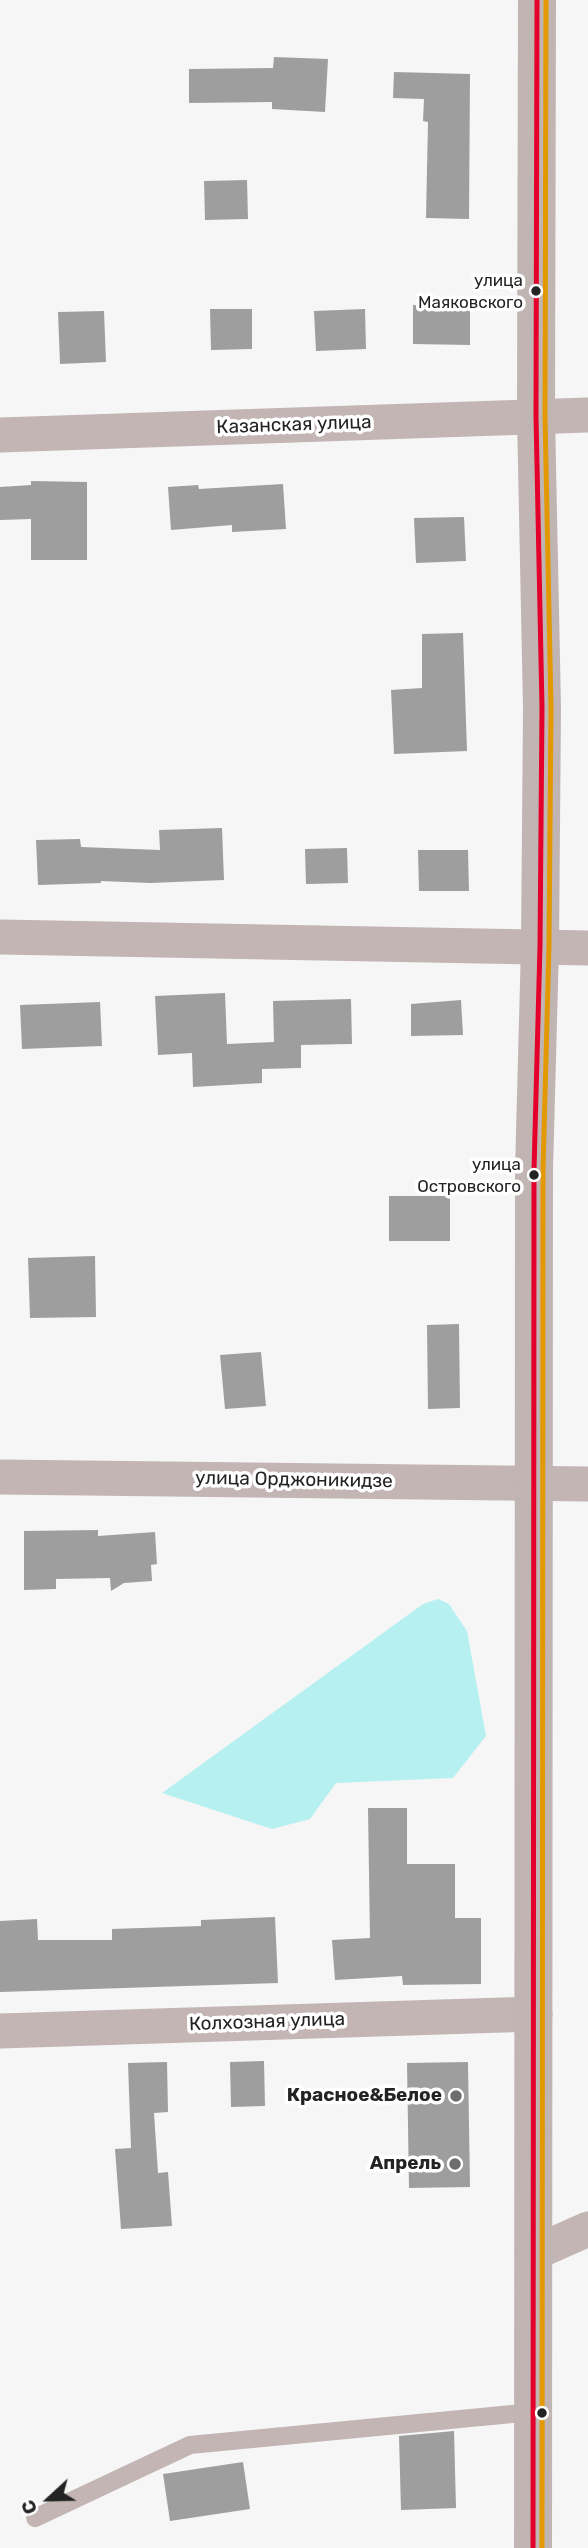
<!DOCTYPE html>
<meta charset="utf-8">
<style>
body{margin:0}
#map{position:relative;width:588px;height:2548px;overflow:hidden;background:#f6f6f6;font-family:Rubik,sans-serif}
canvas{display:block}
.north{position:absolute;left:14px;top:2464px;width:70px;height:70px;-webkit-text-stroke:5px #fff;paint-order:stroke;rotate:248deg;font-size:19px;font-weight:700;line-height:28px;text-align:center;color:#232323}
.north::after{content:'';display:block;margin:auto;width:24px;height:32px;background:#232323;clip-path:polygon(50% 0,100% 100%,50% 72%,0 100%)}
</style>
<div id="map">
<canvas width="588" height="2548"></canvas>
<div class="north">С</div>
</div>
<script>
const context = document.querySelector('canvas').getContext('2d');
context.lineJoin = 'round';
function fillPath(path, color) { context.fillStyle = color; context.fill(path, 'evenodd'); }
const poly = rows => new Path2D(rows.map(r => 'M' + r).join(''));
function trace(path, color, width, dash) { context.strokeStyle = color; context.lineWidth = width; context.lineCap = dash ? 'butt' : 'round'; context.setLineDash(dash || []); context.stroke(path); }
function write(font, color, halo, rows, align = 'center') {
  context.font = font + ' Rubik,sans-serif'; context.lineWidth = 7; context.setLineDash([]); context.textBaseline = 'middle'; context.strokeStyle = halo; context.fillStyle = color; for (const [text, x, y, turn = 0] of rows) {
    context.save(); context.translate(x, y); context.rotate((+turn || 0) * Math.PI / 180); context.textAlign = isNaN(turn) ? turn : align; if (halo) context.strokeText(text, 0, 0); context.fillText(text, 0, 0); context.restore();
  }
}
fillPath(poly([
 [438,1599,449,1604,467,1631,486,1736,453,1778,336,1783,310,1819,272,1829,162,1793,423,1604]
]), '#b6f0f0');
fillPath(poly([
 [274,57,328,59,325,112,272,109,272,102,189,103,189,69,273,68],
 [394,72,470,74,469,219,426,218,428,122,423,121,424,99,393,98],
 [247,180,248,219,205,220,204,181],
 [413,305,470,306,470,345,413,344],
 [210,309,252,309,252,349,211,350],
 [365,309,366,349,316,351,314,311],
 [104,311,106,362,60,364,58,312],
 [31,481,87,482,87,560,31,560,31,519,0,520,0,487,31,485],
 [283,484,286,529,232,532,232,525,171,530,168,487,198,485,199,489],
 [464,517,466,561,416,563,414,518],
 [463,633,467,751,394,754,391,690,422,688,422,634],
 [222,828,224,880,150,883,101,881,101,883,38,885,36,840,80,839,81,847,160,850,159,830],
 [347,848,348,883,306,884,305,849],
 [418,850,468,850,469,891,419,891],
 [225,993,227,1044,274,1042,273,1001,351,999,352,1044,301,1045,301,1068,262,1069,262,1083,193,1087,192,1053,158,1055,155,996],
 [461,1000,463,1035,411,1036,411,1004],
 [100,1002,102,1046,22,1049,20,1005],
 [389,1196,450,1196,450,1241,389,1241],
 [95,1256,96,1317,30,1318,28,1258],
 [459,1324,460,1408,428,1409,427,1325],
 [261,1352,266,1406,225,1409,220,1355],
 [98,1530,98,1536,155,1532,157,1564,151,1565,152,1581,124,1583,111,1591,110,1578,56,1579,56,1589,24,1590,24,1531],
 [368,1808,407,1808,407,1864,455,1864,455,1918,481,1918,481,1984,403,1985,402,1976,335,1980,332,1940,370,1938],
 [275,1917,278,1983,0,1992,0,1921,37,1919,38,1940,112,1940,112,1929,201,1926,201,1920],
 [264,2061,265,2106,231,2107,230,2062],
 [167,2062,168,2112,154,2113,158,2173,168,2172,172,2226,121,2229,115,2149,131,2148,128,2063],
 [468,2062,470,2187,409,2188,407,2063],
 [454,2431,456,2508,401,2510,399,2436],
 [243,2462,250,2509,170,2521,163,2474]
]), '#9e9e9e');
trace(poly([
 [35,2518,190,2445,533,2412]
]), '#c2b5b4', 18);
trace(poly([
 [0,435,588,415],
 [0,937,588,948],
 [0,1477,588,1484],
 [0,2031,535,2014],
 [532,2254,588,2229]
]), '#c2b5b4', 35);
trace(poly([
 [533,2548,534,1170,540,946,542,708,536,416,537,0]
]), '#c0b5b3', 38);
trace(poly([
 [533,2548,534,1170,540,946,542,708,536,416,537,0]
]), '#e4002b', 5);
trace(poly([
 [542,2548,543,1170,549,946,551,708,545,416,546,0]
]), '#e29904', 5);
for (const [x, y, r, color] of [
 [536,291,6,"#232323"],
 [534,1175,6,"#232323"],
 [456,2096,7,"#6d6d6d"],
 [455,2164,7,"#6d6d6d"],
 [542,2413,6,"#232323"]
]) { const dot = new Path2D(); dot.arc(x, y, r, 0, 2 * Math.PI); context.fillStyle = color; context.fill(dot); trace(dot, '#fff', 2.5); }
write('17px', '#232323', '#fff', [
 ["улица",523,281],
 ["Маяковского",523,303],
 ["улица",521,1165],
 ["Островского",521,1187]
], 'right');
write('19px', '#232323', '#fff', [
 ["Казанская улица",294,425,-2],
 ["улица Орджоникидзе",294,1480,1],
 ["Колхозная улица",267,2022,-2]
]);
write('bold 19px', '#232323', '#fff', [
 ["Красное&Белое",442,2096],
 ["Апрель",441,2164]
], 'right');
</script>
